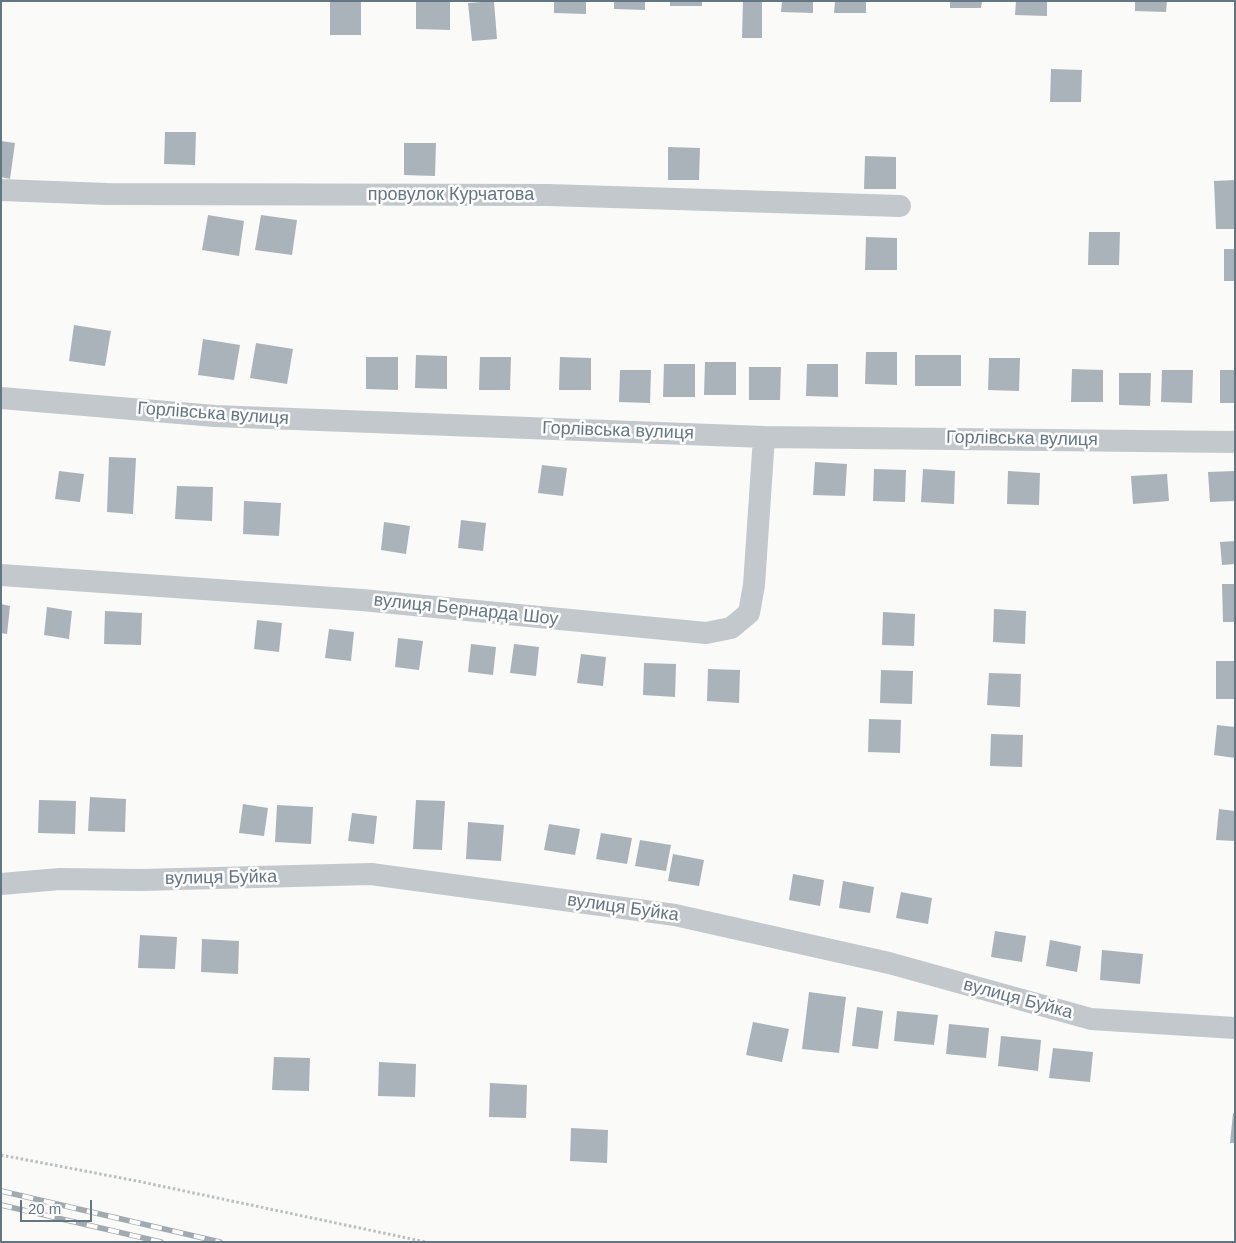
<!DOCTYPE html>
<meta charset="utf-8">
<style>
body{margin:0}
#map{position:relative;width:1236px;height:1243px;overflow:hidden;background:#fafaf8;font-family:Arial,sans-serif}
canvas{display:block}
.frame{position:absolute;inset:0;border:2px solid #657683;pointer-events:none}
.scale{position:absolute;left:20px;top:1200px;width:72px;height:22px;box-sizing:border-box;border:2px solid #657683;border-top:0;padding-left:6px;font-size:15px;line-height:18px;white-space:nowrap;color:#657683;-webkit-text-stroke:4px #fff;paint-order:stroke}
</style>
<div id="map">
<canvas width="1236" height="1243"></canvas>
<div class="frame"></div>
<div class="scale">20 m</div>
</div>
<script>
const context = document.querySelector('canvas').getContext('2d');
context.lineJoin = 'round';
function fillPath(path, color) { context.fillStyle = color; context.fill(path, 'evenodd'); }
const poly = rows => new Path2D(rows.map(r => 'M' + r).join(''));
function trace(path, color, width, dash) { context.strokeStyle = color; context.lineWidth = width; context.lineCap = dash ? 'butt' : 'round'; context.setLineDash(dash || []); context.stroke(path); }
function write(font, color, halo, rows, align = 'center') {
  context.font = font + ' Arial,sans-serif'; context.lineWidth = 5; context.setLineDash([]); context.textBaseline = 'middle'; context.strokeStyle = halo; context.fillStyle = color; for (const [text, x, y, turn = 0] of rows) {
    context.save(); context.translate(x, y); context.rotate((+turn || 0) * Math.PI / 180); context.textAlign = isNaN(turn) ? turn : align; if (halo) context.strokeText(text, 0, 0); context.fillText(text, 0, 0); context.restore();
  }
}
fillPath(poly([
 [416,1,450,1,450,30,416,29],
 [494,1,497,39,472,41,468,3],
 [554,1,586,1,586,14,554,13],
 [614,1,645,1,645,10,614,9],
 [670,1,702,1,702,6,670,6],
 [743,1,762,1,762,38,742,38],
 [782,1,813,1,813,13,781,12],
 [835,1,866,1,866,13,834,13],
 [950,1,982,1,981,8,950,8],
 [1016,1,1047,1,1047,16,1015,15],
 [1135,1,1167,1,1166,12,1135,11],
 [330,2,361,2,361,35,330,35],
 [1051,69,1082,70,1081,102,1050,102],
 [165,132,196,132,195,165,164,164],
 [1,141,15,143,10,179,1,177],
 [404,143,436,143,435,176,404,175],
 [668,147,700,148,699,180,668,180],
 [865,156,896,157,896,189,864,189],
 [1235,180,1235,229,1216,229,1214,181],
 [208,215,244,221,239,256,202,250],
 [261,215,297,220,292,255,255,250],
 [1089,232,1120,232,1119,265,1088,265],
 [866,237,897,238,897,270,865,270],
 [1224,249,1235,249,1235,281,1224,281],
 [74,325,111,331,105,366,69,361],
 [203,339,240,345,234,380,198,375],
 [256,343,293,349,287,384,250,378],
 [866,352,897,352,897,385,865,384],
 [416,355,447,356,447,389,415,388],
 [915,355,961,355,961,386,915,386],
 [366,357,398,357,398,390,366,389],
 [480,357,511,357,510,390,479,390],
 [560,357,591,358,591,390,559,390],
 [989,358,1020,358,1019,391,988,390],
 [705,362,736,362,736,395,704,395],
 [664,364,695,364,695,397,663,397],
 [807,364,838,364,838,397,806,396],
 [749,367,781,367,780,400,749,400],
 [1072,369,1103,370,1103,402,1071,402],
 [620,370,651,370,650,403,619,402],
 [1162,370,1193,370,1192,403,1161,402],
 [1220,370,1235,370,1235,403,1220,403],
 [1119,373,1151,373,1150,406,1119,405],
 [109,457,136,458,133,514,107,512],
 [815,462,847,464,845,496,813,495],
 [542,465,567,468,563,496,538,493],
 [874,469,906,470,905,502,873,501],
 [923,469,955,471,954,504,921,502],
 [59,471,84,474,80,502,55,499],
 [1008,471,1040,473,1039,505,1007,504],
 [1235,471,1235,501,1210,502,1208,472],
 [1167,474,1169,501,1133,504,1131,476],
 [177,486,213,487,212,521,175,519],
 [244,501,281,503,279,536,243,534],
 [461,520,486,523,483,551,458,548],
 [384,522,410,526,406,554,381,550],
 [1235,541,1235,564,1222,565,1220,542],
 [1222,584,1235,584,1235,622,1223,622],
 [1,604,10,606,7,634,1,633],
 [47,607,72,611,69,639,44,635],
 [994,609,1026,611,1025,644,993,642],
 [105,611,142,613,141,645,104,644],
 [883,612,915,614,914,646,882,645],
 [257,620,282,623,279,652,254,649],
 [329,629,354,632,351,661,325,658],
 [398,638,423,641,419,670,395,667],
 [471,644,496,647,493,675,468,672],
 [514,644,539,647,536,676,510,673],
 [581,654,606,657,603,686,577,683],
 [1216,661,1235,661,1235,699,1216,699],
 [644,663,676,664,675,697,643,695],
 [708,669,740,670,739,703,707,701],
 [881,670,913,671,912,704,880,703],
 [989,673,1021,674,1020,707,987,705],
 [869,719,901,720,900,753,868,752],
 [1217,725,1235,727,1235,758,1214,755],
 [991,734,1023,735,1022,767,990,766],
 [90,797,126,799,125,832,88,831],
 [39,800,76,801,75,834,38,833],
 [416,800,445,801,442,850,413,849],
 [243,804,268,808,264,836,239,833],
 [277,805,313,807,311,844,275,842],
 [1219,809,1235,811,1235,841,1216,840],
 [352,813,377,816,374,844,348,841],
 [468,822,504,825,501,861,466,859],
 [549,824,580,829,575,855,544,850],
 [601,833,632,838,627,864,596,859],
 [640,840,671,845,666,871,635,866],
 [673,854,704,860,699,886,668,881],
 [793,874,824,880,820,906,789,900],
 [843,881,874,887,870,913,839,908],
 [901,892,932,898,928,924,896,918],
 [995,931,1026,936,1022,962,991,957],
 [140,935,177,937,175,969,138,968],
 [202,939,239,941,238,974,201,972],
 [1050,940,1081,946,1077,972,1046,966],
 [1102,950,1143,954,1140,984,1100,980],
 [809,992,846,997,839,1053,802,1049],
 [857,1007,883,1011,878,1049,852,1046],
 [897,1011,938,1015,934,1045,894,1041],
 [753,1022,789,1029,782,1062,746,1055],
 [949,1024,989,1028,986,1058,946,1054],
 [1001,1036,1041,1040,1038,1071,998,1066],
 [1053,1048,1093,1052,1090,1082,1049,1078],
 [274,1057,310,1058,309,1091,272,1090],
 [379,1062,416,1064,415,1097,378,1096],
 [490,1083,527,1085,526,1118,489,1117],
 [1233,1113,1235,1113,1235,1143,1230,1143],
 [571,1128,608,1130,607,1163,570,1161]
]), '#aab3b9');
trace(poly([
 [1,1155,137,1181,426,1242]
]), '#bbbfc2', 3, [2.5, 2.5]);
trace(poly([
 [1,190,107,194,548,195,900,206],
 [1,398,215,416,764,437,1235,442],
 [1,575,362,600,706,633,731,628,749,613,754,585,764,437],
 [1,884,60,879,141,880,371,874,675,915,889,963,1091,1019,1235,1028]
]), '#c3c8cc', 22);
const rail = poly([
 [1,1191,220,1242],
 [1,1205,161,1242]
]);
trace(rail, '#a2aab0', 5.5);
trace(rail, '#fff', 4, [11]);
write('18px', '#657683', '#fff', [
 ["провулок Курчатова",451,195],
 ["Горлівська вулиця",213,414,4],
 ["Горлівська вулиця",618,431,2],
 ["Горлівська вулиця",1022,439,1],
 ["вулиця Бернарда Шоу",466,610,6],
 ["вулиця Буйка",221,878,-1],
 ["вулиця Буйка",623,908,8],
 ["вулиця Буйка",1018,999,15]
]);
</script>
